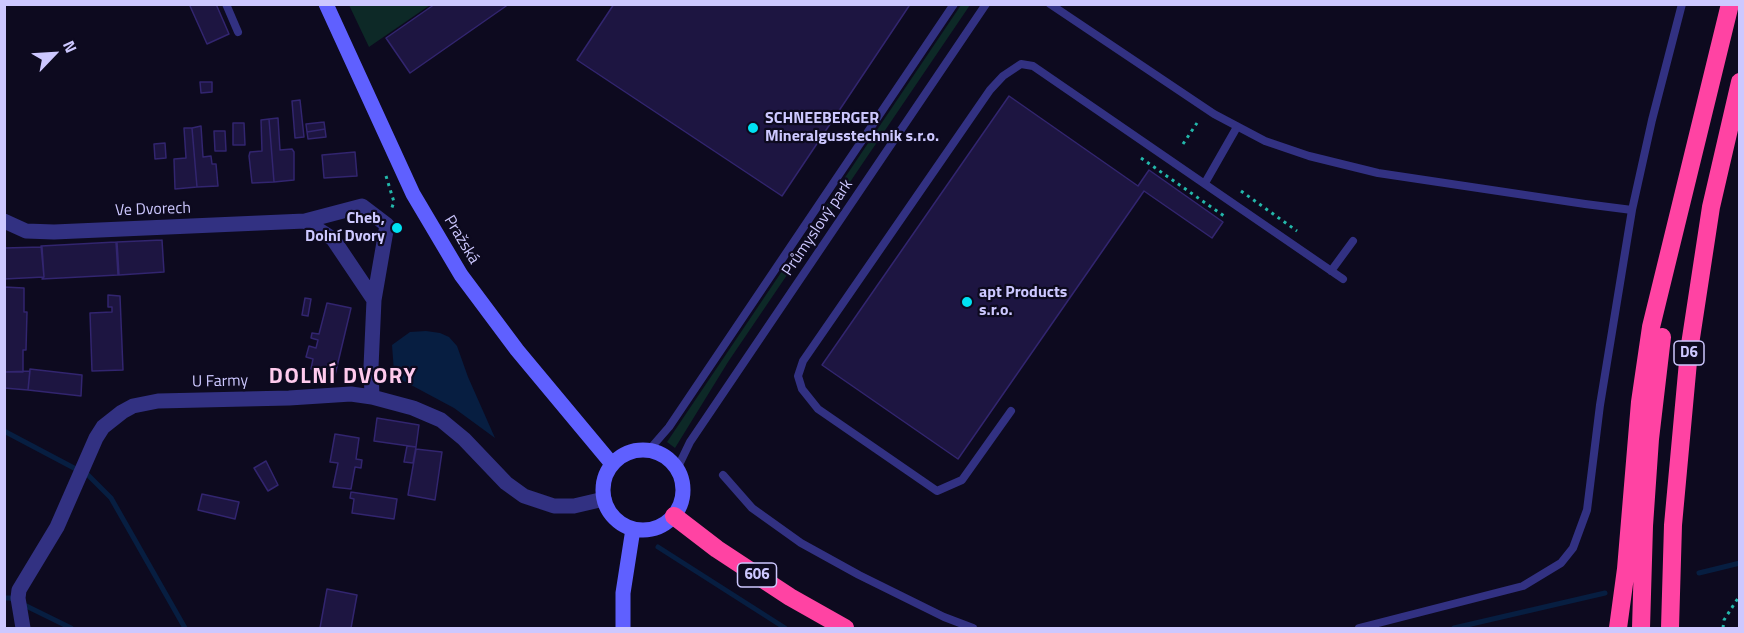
<!DOCTYPE html>
<meta charset="utf-8">
<style>
body{margin:0}
#map{position:relative;width:1744px;height:633px;overflow:hidden;background:#0d0a1f;font-family:"Titillium Web",sans-serif}
canvas{display:block}
.frame{position:absolute;inset:0;border:6px solid #cdc8ff;pointer-events:none}
.north{position:absolute;left:24px;top:24px;width:60px;height:60px;-webkit-text-stroke:4px #0d0a1f;paint-order:stroke;rotate:65deg;font-size:16px;font-weight:700;line-height:24px;text-align:center;color:#cdc8ff}
.north::after{content:'';display:block;margin:auto;width:21px;height:27px;background:#cdc8ff;clip-path:polygon(50% 0,100% 100%,50% 72%,0 100%)}
</style>
<div id="map">
<canvas width="1744" height="633"></canvas>
<div class="frame"></div>
<div class="north">N</div>
</div>
<script>
const context = document.querySelector('canvas').getContext('2d');
context.lineJoin = 'round';
function fillPath(path, color) { context.fillStyle = color; context.fill(path, 'evenodd'); }
const poly = rows => new Path2D(rows.map(r => 'M' + r).join(''));
function trace(path, color, width, dash) { context.strokeStyle = color; context.lineWidth = width; context.lineCap = dash ? 'butt' : 'round'; context.setLineDash(dash || []); context.stroke(path); }
function write(font, color, halo, rows, align = 'center') {
  context.font = font + ' "Titillium Web",sans-serif'; context.lineWidth = 4.5; context.setLineDash([]); context.textBaseline = 'middle'; context.strokeStyle = halo; context.fillStyle = color; for (const [text, x, y, turn = 0] of rows) {
    context.save(); context.translate(x, y); context.rotate((+turn || 0) * Math.PI / 180); context.textAlign = isNaN(turn) ? turn : align; if (halo) context.strokeText(text, 0, 0); context.fillText(text, 0, 0); context.restore();
  }
}
fillPath(poly([
 [349,5,430,5,369,47],
 [961,5,970,5,728,362,675,448,667,442]
]), '#0d2927');
fillPath(poly([
 [426,331,440,333,449,337,457,346,468,377,495,438,454,408,398,378,394,372,392,345,410,332]
]), '#071e41');
trace(poly([
 [4,431,74,468],
 [88,475,111,498,185,628],
 [658,547,785,628],
 [1699,573,1740,563],
 [4,598,10,598,71,628],
 [1454,628,1605,593]
]), '#071e41', 5);
const building = poly([
 [193,4,216,4,229,34,207,44,190,6,193,4],
 [435,4,509,4,410,73,386,38,435,4],
 [614,4,906,4,909,6,782,196,577,60,614,4],
 [200,82,212,82,212,92,201,93,200,82],
 [1009,96,1138,186,1149,170,1223,222,1212,238,1144,191,958,459,822,365,1009,96],
 [300,100,304,137,295,138,292,101,300,100],
 [278,118,280,150,292,149,294,152,294,180,274,182,269,119,278,118],
 [269,119,274,182,252,183,249,156,250,152,262,151,261,120,269,119],
 [324,122,325,129,307,132,306,124,324,122],
 [233,123,244,123,245,145,233,145,233,123],
 [201,126,203,157,211,156,212,164,216,164,218,186,197,187,192,128,201,126],
 [184,128,192,128,197,187,175,189,174,159,186,158,184,128],
 [325,129,326,137,308,139,307,132,325,129],
 [214,131,225,131,226,151,215,151,214,131],
 [165,143,166,158,155,159,154,144,165,143],
 [355,152,357,176,324,178,322,155,355,152],
 [162,240,164,272,119,275,117,242,162,240],
 [116,242,118,275,42,279,44,277,41,246,116,242],
 [42,247,44,277,4,279,4,248,42,247],
 [4,287,24,288,24,312,27,312,26,350,23,350,23,372,4,372,4,287],
 [108,295,120,296,123,370,92,371,90,313,112,312,112,307,108,307,108,295],
 [305,298,311,299,308,316,302,315,305,298],
 [327,303,351,308,335,375,311,369,313,359,306,357,309,346,316,348,318,340,311,338,312,333,319,334,327,303],
 [30,369,82,375,81,396,28,390,30,369],
 [30,371,28,390,4,388,4,372,30,371],
 [377,418,419,425,416,447,374,441,377,418],
 [335,434,359,438,356,459,362,460,361,468,355,467,351,489,333,487,338,463,330,462,335,434],
 [407,446,416,447,413,463,404,462,407,446],
 [416,449,442,452,435,500,408,495,416,449],
 [266,461,278,485,268,491,254,468,266,461],
 [351,492,397,499,394,519,352,513,354,499,350,498,351,492],
 [202,494,239,502,235,519,198,510,202,494],
 [327,589,357,595,351,628,320,628,327,589]
]);
fillPath(building, '#1d1541');
trace(building, '#32256f', 1.5);
trace(poly([
 [1183,144,1197,123],
 [1141,158,1224,216],
 [386,176,394,202,391,210],
 [1241,191,1297,231],
 [1723,628,1724,620,1740,595]
]), '#23b8ab', 3, [3, 4.5]);
trace(poly([
 [226,4,238,32],
 [1050,4,1214,114,1265,141,1309,156,1378,173,1585,204,1632,210],
 [1205,183,1237,127],
 [1331,271,1353,241],
 [1011,411,962,480,937,491,818,409,802,389,798,376,803,361,990,90,1003,76,1021,64,1033,66,1343,279],
 [649,450,669,427,954,4],
 [677,469,690,442,986,4],
 [723,475,752,508,801,543,859,575,944,617,973,628],
 [1359,628,1523,586,1561,563,1573,548,1587,510,1600,405,1632,210,1652,120,1682,4]
]), '#323182', 8);
trace(poly([
 [4,221,26,231,54,232,305,221],
 [372,397,371,367,374,300,387,225,362,206,305,221,333,239,374,300],
 [23,628,18,598,19,590,57,527,96,438,103,427,122,412,133,406,158,401,289,398,351,394,372,397,413,408,441,420,464,439,506,483,524,496,554,506,574,506,604,499]
]), '#323182', 15);
trace(poly([
 [326,4,413,194,461,275,517,350,612,464],
 '603 490a40 40 0 1 1 80 0a40 40 0 1 1-80 0Z',
 [623,628,623,593,633,529]
]), '#5f60ff', 15);
trace(poly([
 [674,516,717,549,790,597,845,628],
 [1618,628,1626,569,1640,402,1651,327,1730,4],
 [1641,628,1644,526,1650,439,1662,337],
 [1670,628,1673,525,1689,351,1711,207,1740,82]
]), '#ff43a3', 18);
for (const [x, y, r, color] of [
 [753,128,6,"#00e2f3"],
 [397,228,6,"#00e2f3"],
 [967,302,6,"#00e2f3"]
]) { const dot = new Path2D(); dot.arc(x, y, r, 0, 2 * Math.PI); context.fillStyle = color; context.fill(dot); trace(dot, '#0d0a1f', 2); }
for (const [x, y, w] of [
 [1689,353,30],
 [757,575,39]
]) { const box = new Path2D(); box.roundRect(x - w / 2, y - 12, w, 24, 4.5); context.fillStyle = '#0d0a1f'; context.fill(box); trace(box, '#cdc8ff', 1.5); }
write('bold 15px', '#cdc8ff', null, [
 ["D6",1689,353],
 ["606",757,575]
]);
write('bold 16px', '#cdc8ff', '#0d0a1f', [
 ["SCHNEEBERGER",765,119],
 ["Mineralgusstechnik s.r.o.",765,137],
 ["Cheb,",385,219,"right"],
 ["Dolní Dvory",385,237,"right"],
 ["apt Products",979,293],
 ["s.r.o.",979,311]
], 'left');
write('16px', '#cdc8ff', '#0d0a1f', [
 ["Ve Dvorech",153,210,-2],
 ["Průmyslový park",818,228,-56],
 ["Pražská",461,240,59],
 ["U Farmy",220,382,-1]
]);
context.letterSpacing = '1.5px';
write('bold 22px', '#ffcaed', '#0d0a1f', [
 ["DOLNÍ DVORY",343,378]
]);
context.letterSpacing = '0px';
</script>
